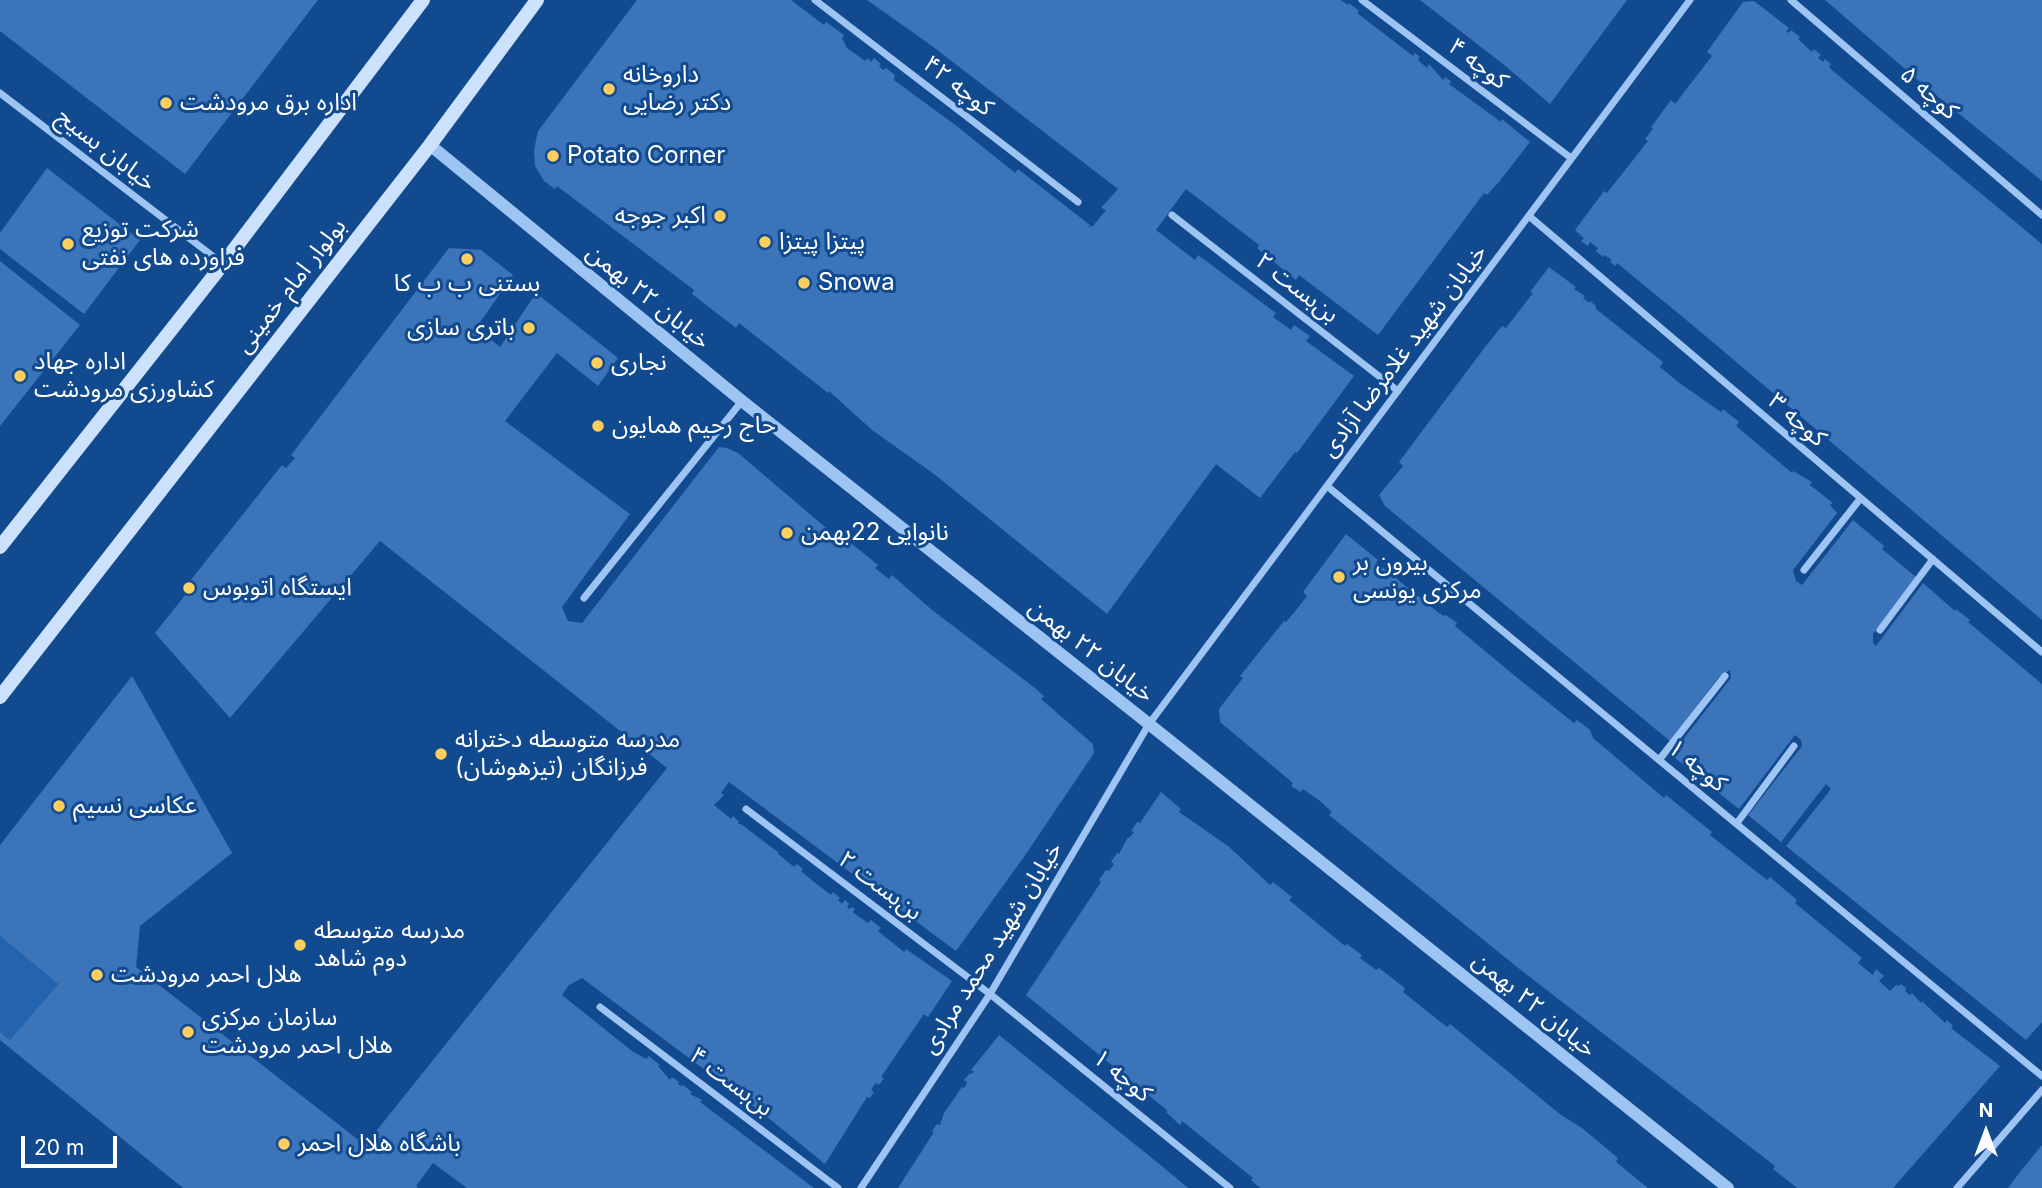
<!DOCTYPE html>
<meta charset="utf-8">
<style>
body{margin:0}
#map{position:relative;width:2042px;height:1188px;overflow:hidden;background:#124a90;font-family:Inter,sans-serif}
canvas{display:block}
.north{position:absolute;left:1951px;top:1097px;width:70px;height:70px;-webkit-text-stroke:5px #124a90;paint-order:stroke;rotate:0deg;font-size:19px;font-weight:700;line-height:28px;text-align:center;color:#fff}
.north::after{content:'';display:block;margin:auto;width:24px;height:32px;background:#fff;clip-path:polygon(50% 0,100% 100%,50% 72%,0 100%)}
.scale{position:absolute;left:21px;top:1136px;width:96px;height:32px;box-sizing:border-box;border:4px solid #fff;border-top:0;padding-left:9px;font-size:21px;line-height:24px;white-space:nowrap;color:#fff;-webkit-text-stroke:5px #124a90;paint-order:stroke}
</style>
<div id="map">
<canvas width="2042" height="1188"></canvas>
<div class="north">N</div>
<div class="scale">20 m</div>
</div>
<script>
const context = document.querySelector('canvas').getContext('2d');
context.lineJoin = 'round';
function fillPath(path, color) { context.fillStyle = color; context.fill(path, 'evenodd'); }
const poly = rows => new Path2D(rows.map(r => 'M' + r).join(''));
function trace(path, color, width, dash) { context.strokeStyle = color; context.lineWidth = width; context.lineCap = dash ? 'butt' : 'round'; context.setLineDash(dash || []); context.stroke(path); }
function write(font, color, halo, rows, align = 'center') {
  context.font = font + ' Inter,"Noto Sans Arabic",sans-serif'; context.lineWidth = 6; context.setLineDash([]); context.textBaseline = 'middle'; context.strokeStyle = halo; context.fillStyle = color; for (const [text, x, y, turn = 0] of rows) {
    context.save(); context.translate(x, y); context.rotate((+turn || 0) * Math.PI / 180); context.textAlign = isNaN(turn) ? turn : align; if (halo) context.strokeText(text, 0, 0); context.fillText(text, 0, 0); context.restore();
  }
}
fillPath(poly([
 [0,936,58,984,10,1040,0,1032]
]), '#2464af');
fillPath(poly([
 [0,0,318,0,185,174,0,31],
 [637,0,791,0,824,25,826,22,844,35,842,38,847,48,865,61,868,58,871,62,874,58,881,64,879,66,883,70,886,68,895,75,894,80,958,127,1015,173,1018,169,1090,225,1088,227,1093,226,1106,210,1101,208,1118,189,932,46,867,0,1341,0,1348,5,1349,3,1359,11,1357,13,1413,56,1415,53,1420,57,1418,60,1427,68,1429,64,1443,80,1445,77,1451,81,1449,84,1501,122,1502,119,1530,142,1499,182,1487,195,1484,193,1378,335,1299,275,1296,280,1257,248,1259,245,1186,189,1156,230,1195,260,1198,255,1276,313,1273,317,1291,330,1294,325,1310,336,1306,341,1354,376,1297,453,1295,452,1260,498,1216,464,1107,614,934,474,872,430,829,391,828,393,739,323,736,328,692,294,694,290,557,186,555,189,544,181,535,166,534,150,538,131],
 [1420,0,1627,0,1550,104,1503,64],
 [1825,0,2042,0,2042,181,1926,87],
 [1754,1,1789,28,1786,31,1789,33,1791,30,1800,37,1798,39,1812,52,1814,49,1821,55,1818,58,1823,62,1825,59,1831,64,1829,67,1833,71,2042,244,2042,620,1690,323,1617,263,1615,266,1610,262,1612,260,1604,255,1603,257,1596,251,1598,248,1590,242,1588,246,1581,241,1584,238,1575,230,1604,191,1607,193,1648,141,1645,139,1653,129,1651,127,1671,100,1675,104,1712,56,1707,52,1743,2],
 [47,168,140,240,84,314,0,249,0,233],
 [449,248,481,250,513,275,476,328,500,347,536,293,618,358,598,386,557,353,505,421,630,514,562,607,568,621,582,623,719,447,727,448,738,453,838,538,848,545,851,543,878,565,875,568,889,579,892,575,932,610,1035,688,1044,696,1041,699,1093,744,1094,753,1026,854,956,951,729,782,721,793,724,795,714,805,731,819,733,816,739,822,738,824,741,824,779,853,778,854,794,867,797,864,803,869,801,871,814,882,831,895,833,892,840,898,838,900,842,904,845,900,849,904,847,907,849,909,852,907,855,909,853,912,855,914,868,923,871,920,881,928,878,931,904,952,906,949,952,981,928,1017,924,1014,881,1077,884,1078,879,1085,876,1083,871,1090,874,1092,870,1098,867,1097,825,1164,761,1112,582,978,569,985,562,995,632,1051,646,1059,649,1056,660,1065,658,1066,670,1080,672,1077,679,1082,678,1084,681,1086,683,1085,692,1092,690,1094,702,1100,700,1102,814,1188,467,1188,433,1163,416,1186,418,1188,183,1188,0,1040,0,1032,10,1040,58,984,0,936,0,845,132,676,232,853,140,926,136,967,365,1145,667,768,380,541,230,718,155,633,194,584,190,581,282,465,286,468,295,458,291,455],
 [0,261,80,325,0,426],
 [1549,267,1576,287,1574,289,1585,296,1583,298,1589,303,1590,301,1596,306,1595,308,1601,313,1663,362,1660,367,1678,382,1721,412,1723,409,1739,422,1736,426,1792,473,1793,471,1812,482,1810,485,1833,503,1830,505,1837,513,1793,570,1796,581,1802,585,1853,520,1884,546,1882,549,1916,577,1873,634,1873,643,1876,646,1923,583,1955,611,1956,609,1970,620,1968,622,2042,684,2042,1022,2026,1040,1786,846,1831,789,1826,784,1781,842,1748,815,1802,746,1801,740,1795,735,1739,809,1671,755,1731,678,1730,670,1719,677,1670,741,1385,506,1379,495,1403,466,1399,462,1485,347,1502,326,1506,328,1523,306,1533,293,1530,292],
 [1346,534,1378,560,1376,562,1439,613,1444,616,1446,615,1457,623,1455,626,1515,676,1574,723,1577,720,1590,730,1593,738,1664,798,1666,795,1712,832,1710,835,1767,880,1770,877,1778,884,1797,900,1795,903,1862,958,1858,963,1873,975,1876,969,1884,976,1879,981,1890,991,1896,985,1899,986,1901,984,1906,988,1905,991,1910,995,1912,993,1921,1003,1922,1001,1945,1023,1947,1020,1953,1026,1951,1028,2000,1066,1893,1188,1797,1188,1773,1169,1775,1166,1522,971,1329,815,1332,812,1320,801,1303,789,1301,792,1291,786,1293,783,1220,722,1219,709,1243,678,1240,676,1284,621,1286,622,1297,609,1307,596,1303,592],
 [1161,792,1181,809,1179,812,1228,846,1270,885,1273,882,1292,897,1289,900,1345,946,1347,944,1362,955,1360,958,1376,970,1379,968,1405,988,1403,992,1447,1027,1450,1024,1561,1115,1582,1128,1618,1158,1616,1162,1648,1188,1260,1188,1251,1180,1253,1178,1182,1121,1180,1125,1166,1112,1168,1111,1136,1085,1026,995,1101,882,1099,880,1106,870,1109,871,1114,864,1111,862,1117,853,1119,854,1128,837,1129,838,1134,832,1131,831,1137,822,1140,823],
 [999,1035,1163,1167,1188,1188,898,1188,934,1132,932,1131,937,1124,940,1125,944,1113,962,1087,964,1088,966,1085,967,1082,964,1080,970,1073,972,1074,974,1072,971,1070],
 [2042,1145,2042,1188,2008,1188,2020,1172]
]), '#3b74b9');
trace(poly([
 [815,0,1078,202],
 [1362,0,1571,158],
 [1791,0,2042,215],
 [0,93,223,264],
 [1172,215,1398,391],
 [1529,216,2042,652],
 [1327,486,2042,1076],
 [1804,570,1860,499],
 [584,598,742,401],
 [1880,630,1933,559],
 [1659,760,1725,676],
 [746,809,990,994,1230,1188],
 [1737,823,1794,746],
 [600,1007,838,1188],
 [861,1188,990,994,1149,724,1690,0],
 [1957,1188,2042,1090]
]), '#9dc4f2', 7);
trace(poly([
 [430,145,742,401,1149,724,1728,1188]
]), '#9dc4f2', 12);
trace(poly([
 [0,547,223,264,423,0],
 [0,697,430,145,537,0]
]), '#cce1fc', 14);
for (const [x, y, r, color] of [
 [609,89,7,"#ffcf5e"],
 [166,103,7,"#ffcf5e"],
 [553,156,7,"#ffcf5e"],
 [720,216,7,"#ffcf5e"],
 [765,242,7,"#ffcf5e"],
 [68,244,7,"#ffcf5e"],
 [467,259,7,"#ffcf5e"],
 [804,283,7,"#ffcf5e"],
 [529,328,7,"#ffcf5e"],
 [597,363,7,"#ffcf5e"],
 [20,376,7,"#ffcf5e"],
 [598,426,7,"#ffcf5e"],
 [787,533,7,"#ffcf5e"],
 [1339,577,7,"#ffcf5e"],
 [189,588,7,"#ffcf5e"],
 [441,754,7,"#ffcf5e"],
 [59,806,7,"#ffcf5e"],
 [300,945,7,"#ffcf5e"],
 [97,975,7,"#ffcf5e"],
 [188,1032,7,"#ffcf5e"],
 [284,1144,7,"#ffcf5e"]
]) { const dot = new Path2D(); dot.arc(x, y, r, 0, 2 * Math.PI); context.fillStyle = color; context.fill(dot); trace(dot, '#124a90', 2.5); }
write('24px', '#fff', '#124a90', [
 ["کوچه ۴",1478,64,37],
 ["کوچه ۴۲",958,86,38],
 ["کوچه ۵",1929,93,41],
 ["خیابان بسیج",106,150,38],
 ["بولوار امام خمینی",291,286,-52],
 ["بن‌بست ۲",1297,288,38],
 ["خیابان ۲۲ بهمن",648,297,39],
 ["خیابان شهید غلامرضا آزادی",1404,351,-53],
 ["کوچه ۳",1797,420,41],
 ["خیابان ۲۲ بهمن",1091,651,38],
 ["کوچه ۱",1697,766,39],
 ["بن‌بست ۲",880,886,37],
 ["خیابان شهید محمد مرادی",992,948,-58],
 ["خیابان ۲۲ بهمن",1534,1005,39],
 ["کوچه ۱",1122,1076,39],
 ["بن‌بست ۴",731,1082,37]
]);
write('24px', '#fff', '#124a90', [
 ["داروخانه",623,75],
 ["دکتر رضایی",623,103],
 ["اداره برق مرودشت",180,103],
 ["Potato Corner",567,156],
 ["اکبر جوجه",706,216,"right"],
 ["شرکت توزیع",82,230],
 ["فراورده های نفتی",82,258],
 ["پیتزا پیتزا",779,242],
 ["Snowa",818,283],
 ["بستنی ب ب کا",467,284,"center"],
 ["باتری سازی",515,328,"right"],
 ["اداره جهاد",34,362],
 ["کشاورزی مرودشت",34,390],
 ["نجاری",611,363],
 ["حاج رحیم همایون",612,426],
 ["نانوایی 22بهمن",801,533],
 ["بیرون بر",1353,563],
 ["مرکزی یونسی",1353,591],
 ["ایستگاه اتوبوس",203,588],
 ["مدرسه متوسطه دخترانه",455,740],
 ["فرزانگان (تیزهوشان)",455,768],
 ["عکاسی نسیم",73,806],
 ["مدرسه متوسطه",314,931],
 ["دوم شاهد",314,959],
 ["هلال احمر مرودشت",111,975],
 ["سازمان مرکزی",202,1018],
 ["هلال احمر مرودشت",202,1046],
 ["باشگاه هلال احمر",298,1144]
], 'left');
</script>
